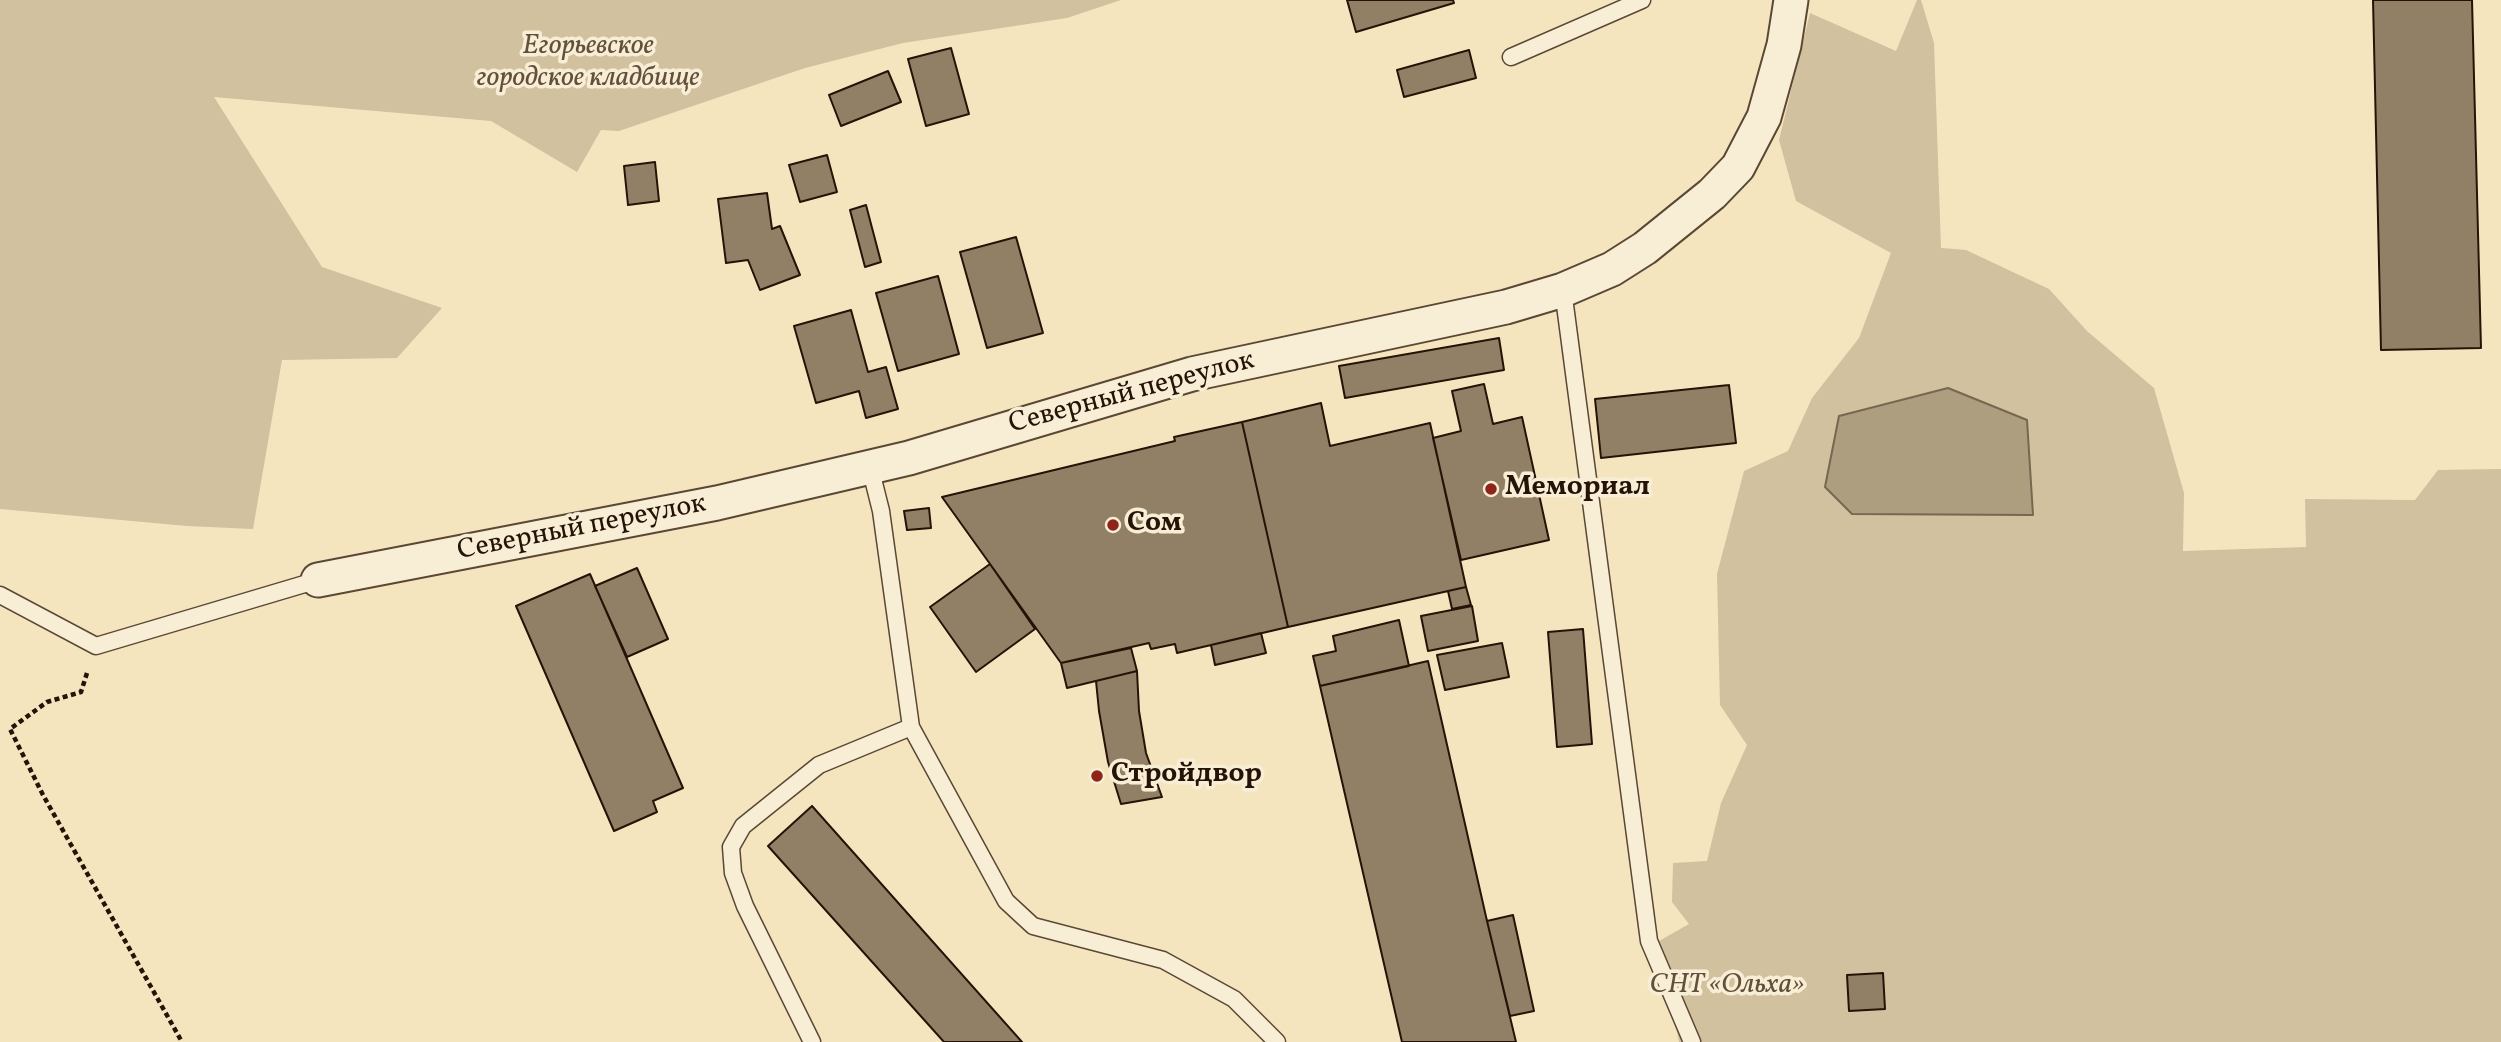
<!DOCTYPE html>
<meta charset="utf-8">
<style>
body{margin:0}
canvas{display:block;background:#f4e5be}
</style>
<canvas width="2501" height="1042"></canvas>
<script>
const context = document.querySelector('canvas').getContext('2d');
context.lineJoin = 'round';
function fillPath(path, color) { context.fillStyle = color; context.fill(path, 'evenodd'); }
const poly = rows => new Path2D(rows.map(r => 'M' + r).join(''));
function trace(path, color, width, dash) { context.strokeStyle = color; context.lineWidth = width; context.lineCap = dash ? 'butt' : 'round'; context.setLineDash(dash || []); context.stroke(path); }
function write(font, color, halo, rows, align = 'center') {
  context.font = font + ' Vollkorn,serif'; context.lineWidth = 7; context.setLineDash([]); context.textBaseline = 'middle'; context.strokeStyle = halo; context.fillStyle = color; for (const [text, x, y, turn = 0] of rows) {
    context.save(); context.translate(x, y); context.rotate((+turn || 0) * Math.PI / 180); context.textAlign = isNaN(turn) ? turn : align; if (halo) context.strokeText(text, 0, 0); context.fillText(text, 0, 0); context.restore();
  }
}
fillPath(poly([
 [0,0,1121,0,1067,18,903,43,805,68,619,131,601,130,577,172,491,121,214,97,322,267,442,308,397,358,282,360,253,529,187,526,0,509],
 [1917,0,1921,0,1934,43,1941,248,1966,250,2049,289,2087,331,2154,388,2184,493,2183,551,2306,547,2305,499,2415,500,2438,470,2501,469,2501,1042,1679,1042,1659,941,1689,924,1672,902,1673,863,1707,861,1721,803,1747,745,1720,705,1717,574,1744,471,1788,451,1812,398,1859,338,1891,253,1796,201,1779,140,1810,13,1896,51]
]), '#d1c19f');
const water = poly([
 [1948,388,2027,420,2033,515,1852,514,1825,487,1839,416,1948,388]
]);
fillPath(water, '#ae9e80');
trace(water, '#786650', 2);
const building = poly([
 [1347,0,1453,0,1454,3,1356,32,1347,0],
 [2373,0,2472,0,2481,348,2381,350,2373,0],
 [951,48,969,114,926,126,908,59,951,48],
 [1469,50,1476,78,1404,97,1397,70,1469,50],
 [888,71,901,102,841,126,829,95,888,71],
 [827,155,837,192,800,202,789,165,827,155],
 [655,162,659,201,628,205,624,166,655,162],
 [767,193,772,229,780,226,800,275,760,290,748,260,726,263,718,199,767,193],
 [866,205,881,262,865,267,850,210,866,205],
 [1016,237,1043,333,987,348,960,252,1016,237],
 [938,276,959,354,898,371,876,293,938,276],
 [851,310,868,372,886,367,898,409,866,418,859,391,816,403,794,326,851,310],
 [1499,338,1504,370,1345,398,1339,366,1499,338],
 [1484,384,1493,424,1522,417,1549,540,1461,560,1433,438,1461,431,1452,391,1484,384],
 [1729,385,1736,443,1601,458,1595,399,1729,385],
 [1321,403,1330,446,1430,423,1466,587,1288,627,1242,422,1321,403],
 [1242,422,1288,627,1177,653,1175,644,1151,649,1149,643,1061,663,942,497,1175,441,1174,437,1242,422],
 [929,508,931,528,907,530,904,511,929,508],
 [990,564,1035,629,976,672,930,607,990,564],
 [637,568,668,639,627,657,595,586,637,568],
 [590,574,683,788,653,801,657,812,614,831,516,606,590,574],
 [1466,587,1471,605,1452,609,1448,591,1466,587],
 [1472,606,1478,641,1428,651,1421,616,1472,606],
 [1399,620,1409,666,1320,686,1313,656,1336,651,1333,636,1399,620],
 [1583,629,1592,744,1557,747,1548,632,1583,629],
 [1261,633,1266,653,1215,665,1211,645,1261,633],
 [1502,643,1509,677,1445,690,1437,655,1502,643],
 [1131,648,1137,671,1067,688,1061,663,1131,648],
 [1428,661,1487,921,1516,1042,1402,1042,1320,686,1428,661],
 [1137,671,1139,711,1146,753,1162,797,1121,804,1108,762,1099,711,1096,681,1137,671],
 [812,806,1022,1042,944,1042,768,846,812,806],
 [1513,915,1534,1011,1510,1016,1487,921,1513,915],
 [1883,973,1885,1009,1849,1011,1847,975,1883,973]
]);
fillPath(building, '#918066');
trace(building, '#261307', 2);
const lane = poly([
 [1511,57,1642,0],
 [1563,290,1649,941,1692,1042],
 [870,467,881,511,911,727,1006,901,1033,926,1163,960,1234,999,1277,1042],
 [0,595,96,646,318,580],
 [812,1042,745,906,733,873,731,847,743,826,819,765,911,727]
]);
const street = poly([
 [318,580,717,503,909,458,1192,374,1506,307,1563,290,1612,269,1645,248,1712,194,1738,167,1764,117,1784,45,1791,0]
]);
trace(lane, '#5a4835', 19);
trace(street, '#5a4835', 37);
trace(poly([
 [87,673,81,692,47,702,10,729,43,795,182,1042]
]), '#261307', 4.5, [5, 3.5]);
trace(lane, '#f8eed5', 16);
trace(street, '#f8eed5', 33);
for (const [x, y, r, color] of [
 [1491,489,7,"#8f2418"],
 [1113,525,7,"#8f2418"],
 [1097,776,7,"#8f2418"]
]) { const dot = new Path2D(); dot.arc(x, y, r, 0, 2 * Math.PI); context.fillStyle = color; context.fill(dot); trace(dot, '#f8eed5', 2.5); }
write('italic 28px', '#62503c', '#f8eed5', [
 ["Егорьевское",588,48],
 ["городское кладбище",588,80],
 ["СНТ «Ольха»",1727,987]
]);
write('28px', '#261307', '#f8eed5', [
 ["Северный переулок",1132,394,-15],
 ["Северный переулок",582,529,-11]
]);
write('bold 28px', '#261307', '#f8eed5', [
 ["Мемориал",1505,489],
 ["Сом",1127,525],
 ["Стройдвор",1111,776]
], 'left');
</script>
